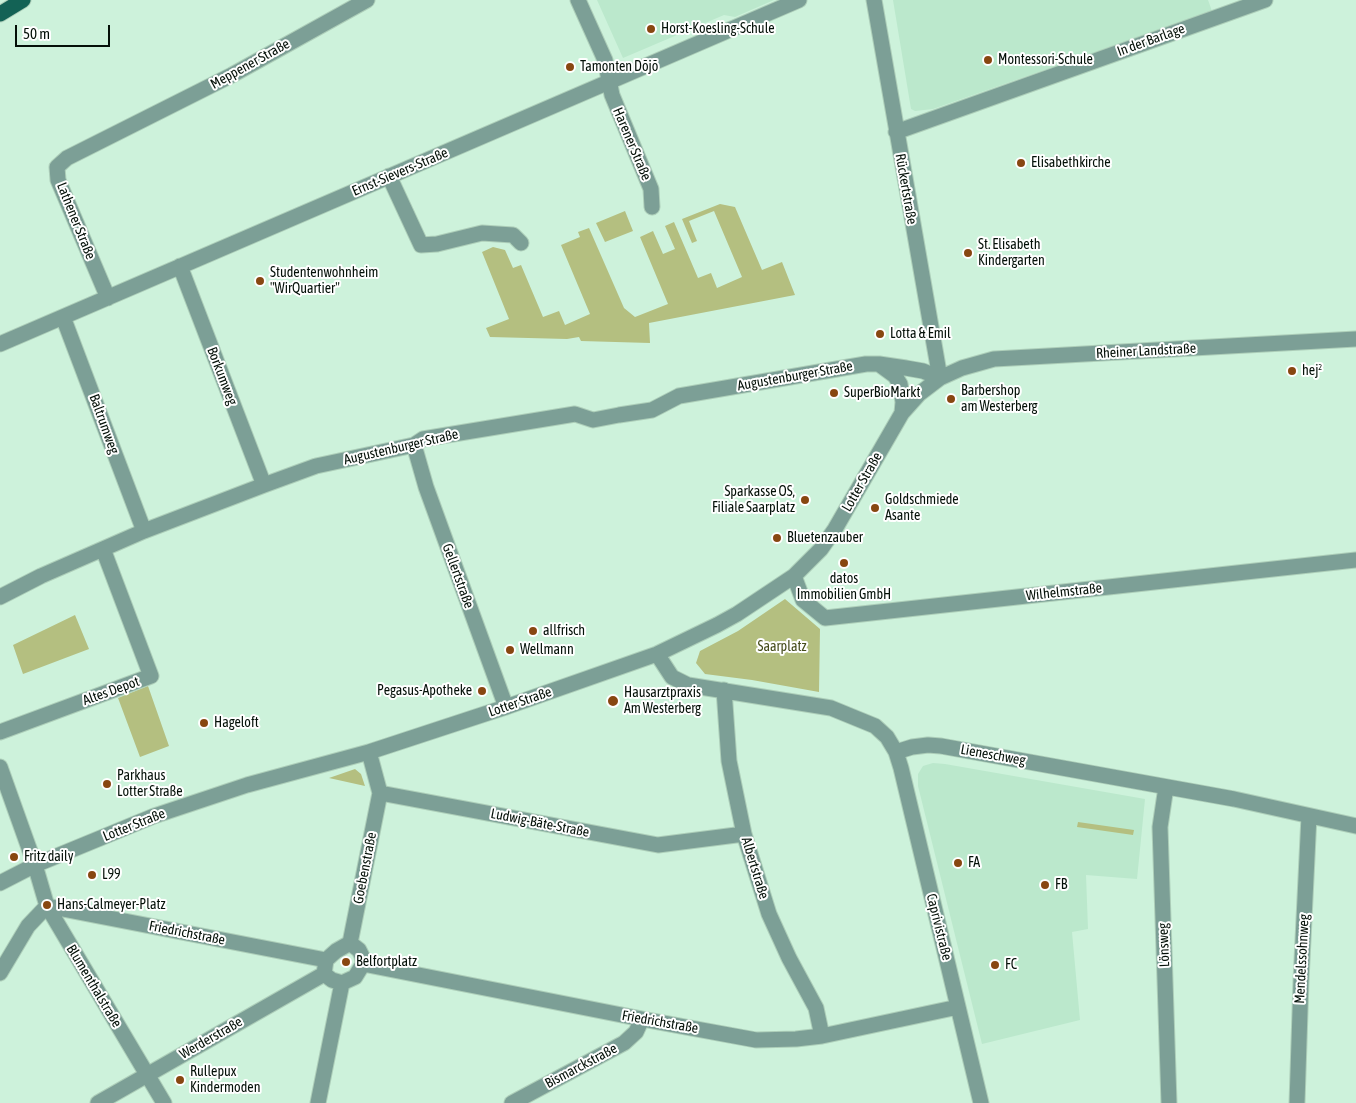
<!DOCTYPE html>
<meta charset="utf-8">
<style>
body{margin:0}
#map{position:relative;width:1356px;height:1103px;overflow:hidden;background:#cdf2db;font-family:"Asap Condensed",sans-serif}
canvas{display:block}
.scale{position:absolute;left:15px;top:25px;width:95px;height:22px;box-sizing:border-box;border:2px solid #041008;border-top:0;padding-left:6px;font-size:15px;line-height:18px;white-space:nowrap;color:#041008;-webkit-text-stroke:4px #fff;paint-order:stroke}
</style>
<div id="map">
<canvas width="1356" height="1103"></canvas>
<div class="scale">50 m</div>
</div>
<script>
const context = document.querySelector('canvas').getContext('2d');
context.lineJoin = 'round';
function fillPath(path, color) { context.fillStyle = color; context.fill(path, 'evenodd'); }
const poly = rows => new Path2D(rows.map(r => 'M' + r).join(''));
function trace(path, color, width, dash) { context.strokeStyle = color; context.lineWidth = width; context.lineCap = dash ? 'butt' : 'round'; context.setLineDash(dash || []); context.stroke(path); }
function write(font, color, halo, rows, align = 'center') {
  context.font = font + ' "Asap Condensed",sans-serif'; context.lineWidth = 4; context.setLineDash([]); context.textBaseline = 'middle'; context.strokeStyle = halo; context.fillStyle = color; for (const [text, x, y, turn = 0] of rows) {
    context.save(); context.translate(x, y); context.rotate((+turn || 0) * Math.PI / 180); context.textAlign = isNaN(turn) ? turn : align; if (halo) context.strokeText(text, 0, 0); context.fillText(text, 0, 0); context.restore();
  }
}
fillPath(poly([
 [597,0,774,0,735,17,724,15,623,58],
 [893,0,1208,0,1212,11,933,109,915,111,911,109],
 [933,763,945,764,1145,799,1137,879,1086,875,1088,929,1072,932,1080,1020,982,1044,918,786,918,774,923,766]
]), '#bbe8cc');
fillPath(poly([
 [720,204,735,207,762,270,782,262,795,295,649,323,650,343,581,341,579,337,567,339,490,337,486,328,509,319,482,252,493,247,505,250,513,268,521,265,543,317,559,311,565,325,590,314,561,245,580,237,578,232,589,228,624,308,635,317,668,304,640,237,653,231,663,254,675,249,665,226,674,222,698,278,711,273,717,288,742,277,714,211,689,221,697,241,692,243,682,219],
 [625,211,633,231,605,242,596,223],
 [785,599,820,629,819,692,752,680,705,674,696,663,700,651,738,631],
 [75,615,89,649,23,674,13,645],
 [148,686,169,746,140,757,118,698],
 [355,769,361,774,365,786,329,778],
 [1078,822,1134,830,1133,835,1077,827]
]), '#b4bf80');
const minor = poly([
 [578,0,605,60,612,95,651,189,652,207],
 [874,0,940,378],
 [896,132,1265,0],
 [389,176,421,245,437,244,482,233,513,235,521,243],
 [180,266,264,485],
 [108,298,58,180,57,167,67,158,232,75,367,0],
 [63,317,144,531],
 [0,344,799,0],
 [880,365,895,376,900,384,903,402,902,413],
 [414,445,426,487,506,707],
 [794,576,803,600,825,618,1356,560],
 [0,597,41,576,144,531,264,485,316,466,414,445,423,439,575,414,593,420,619,415,652,410,679,396,866,364,879,364,906,368,923,371,940,378],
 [657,654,672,677,688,685,831,708,875,726,887,737,896,752,901,768,981,1103],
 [724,690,729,761,744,834,769,914,789,958,816,1008,822,1036],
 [0,732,151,676,103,549],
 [369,752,380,793,658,845,744,834],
 [896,752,912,747,928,745,941,746,1234,799,1356,826],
 [0,767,35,865,47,906,164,1103],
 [1166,787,1160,827,1169,1103],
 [0,883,35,865,154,816,247,785,369,752,506,707,657,654,717,625,737,614,794,576,821,549,835,529,902,413,919,394,940,378,962,368,994,359,1356,339],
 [350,943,380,793],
 [350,943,359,950,362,956,363,964,355,977,342,983,332,980,324,974,326,960,336,951,350,943],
 [363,964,642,1019,756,1040,796,1039,822,1036,958,1007],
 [0,973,28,926,47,906,326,960],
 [98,1103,324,974],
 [318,1103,342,983],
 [512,1103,624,1043,636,1032,642,1019],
 [1297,1103,1301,981,1309,816]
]);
const major = poly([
 [0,14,23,0]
]);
trace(minor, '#adceb9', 17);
trace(major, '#adceb9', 17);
trace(minor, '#7c9f96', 15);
trace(major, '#136255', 15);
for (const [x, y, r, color] of [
 [651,29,5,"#884711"],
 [988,60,5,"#884711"],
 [570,67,5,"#884711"],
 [1021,163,5,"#884711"],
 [968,253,5,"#884711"],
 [260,281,5,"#884711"],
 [880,334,5,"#884711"],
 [1292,371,5,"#884711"],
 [834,393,5,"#884711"],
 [951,399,5,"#884711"],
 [805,500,5,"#884711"],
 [875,508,5,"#884711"],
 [777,538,5,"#884711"],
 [844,563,5,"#884711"],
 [533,631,5,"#884711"],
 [510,650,5,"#884711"],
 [482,691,5,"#884711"],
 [613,701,6,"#884711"],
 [204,723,5,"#884711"],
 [107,784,5,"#884711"],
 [14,857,5,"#884711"],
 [958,863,5,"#884711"],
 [92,875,5,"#884711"],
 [1045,885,5,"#884711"],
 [47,905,5,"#884711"],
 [346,962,5,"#884711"],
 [995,965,5,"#884711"],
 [180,1080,5,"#884711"]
]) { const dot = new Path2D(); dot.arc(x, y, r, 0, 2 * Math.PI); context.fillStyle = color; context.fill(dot); trace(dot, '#fff', 2); }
write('14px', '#041008', '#fff', [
 ["Horst-Koesling-Schule",661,29],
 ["Montessori-Schule",998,60],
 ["Tamonten Dōjō",580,67],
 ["Elisabethkirche",1031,163],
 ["St. Elisabeth",978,245],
 ["Kindergarten",978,261],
 ["Studentenwohnheim",270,273],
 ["\"WirQuartier\"",270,289],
 ["Lotta & Emil",890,334],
 ["hej²",1302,371],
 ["Barbershop",961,391],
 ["am Westerberg",961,407],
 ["SuperBioMarkt",844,393],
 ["Sparkasse OS,",795,492,"right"],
 ["Filiale Saarplatz",795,508,"right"],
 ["Goldschmiede",885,500],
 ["Asante",885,516],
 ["Bluetenzauber",787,538],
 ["datos",844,579,"center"],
 ["Immobilien GmbH",844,595,"center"],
 ["allfrisch",543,631],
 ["Wellmann",520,650],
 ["Pegasus-Apotheke",472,691,"right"],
 ["Hausarztpraxis",624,693],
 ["Am Westerberg",624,709],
 ["Hageloft",214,723],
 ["Parkhaus",117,776],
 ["Lotter Straße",117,792],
 ["Fritz daily",24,857],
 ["FA",968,863],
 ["L99",102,875],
 ["FB",1055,885],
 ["Hans-Calmeyer-Platz",57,905],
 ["Belfortplatz",356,962],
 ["FC",1005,965],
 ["Rullepux",190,1072],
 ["Kindermoden",190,1088]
], 'left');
write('14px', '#041008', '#fff', [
 ["In der Barlage",1151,40,-20],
 ["Meppener Straße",250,64,-29],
 ["Harener Straße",632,144,67],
 ["Ernst-Sievers-Straße",400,172,-23],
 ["Rückertstraße",906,189,80],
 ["Lathener Straße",76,221,68],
 ["Rheiner Landstraße",1146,351,-3],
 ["Borkumweg",222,376,69],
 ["Augustenburger Straße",795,376,-10],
 ["Baltrumweg",104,424,70],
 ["Augustenburger Straße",401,447,-13],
 ["Lotter Straße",862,482,-60],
 ["Gellertstraße",458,576,70],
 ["Wilhelmstraße",1064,592,-6],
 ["Altes Depot",111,691,-20],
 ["Lotter Straße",520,702,-19],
 ["Lieneschweg",993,755,10],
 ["Ludwig-Bäte-Straße",540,823,11],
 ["Lotter Straße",134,825,-22],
 ["Goebenstraße",365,868,-79],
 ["Albertstraße",755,868,73],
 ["Caprivistraße",939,927,76],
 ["Friedrichstraße",187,933,11],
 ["Lönsweg",1164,945,-92],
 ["Mendelssohnweg",1302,959,-87],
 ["Blumenthalstraße",94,986,59],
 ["Friedrichstraße",660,1022,10],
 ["Werderstraße",211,1038,-30],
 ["Bismarckstraße",581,1066,-28]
]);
write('14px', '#454c1b', '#fff', [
 ["Saarplatz",782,647]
]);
</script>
